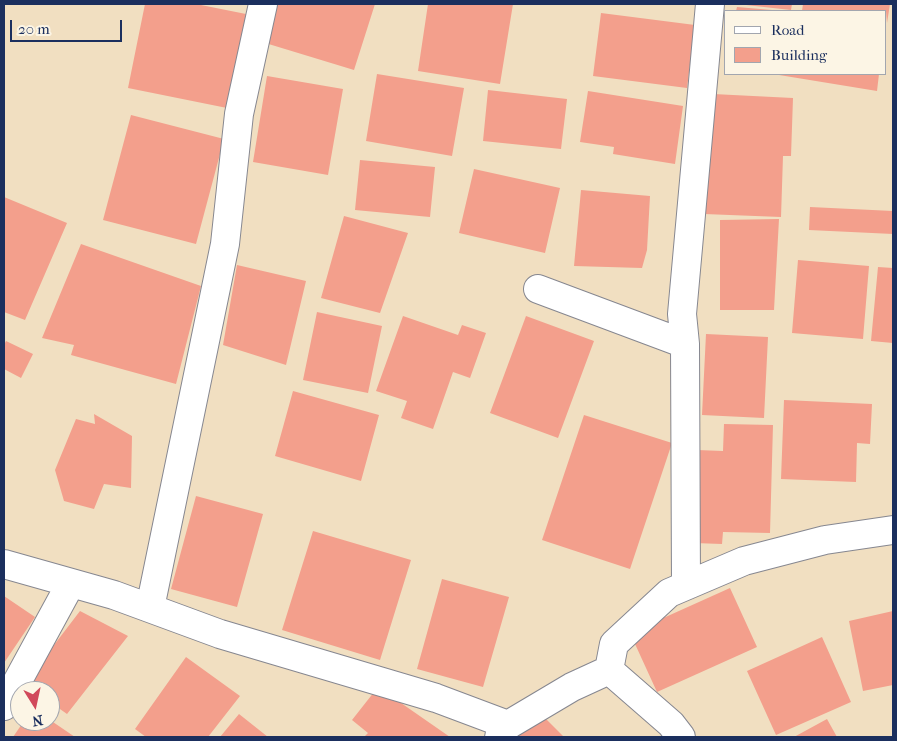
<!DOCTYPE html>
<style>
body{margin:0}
#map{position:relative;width:897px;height:741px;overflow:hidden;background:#f1dfc1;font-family:"IM FELL French Canon",serif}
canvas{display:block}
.frame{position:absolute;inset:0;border:5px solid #1b2f5e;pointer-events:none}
.legend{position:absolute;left:724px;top:10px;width:162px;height:65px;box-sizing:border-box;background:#fcf5e5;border:1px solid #a2a6af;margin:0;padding:6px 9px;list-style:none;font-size:15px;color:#1b2f5e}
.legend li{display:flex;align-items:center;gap:10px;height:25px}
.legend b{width:25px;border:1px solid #a2a6af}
.north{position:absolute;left:10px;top:681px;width:50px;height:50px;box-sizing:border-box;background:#fcf5e5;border:1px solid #a2a6af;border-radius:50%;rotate:170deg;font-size:14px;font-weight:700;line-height:20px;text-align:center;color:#1b2f5e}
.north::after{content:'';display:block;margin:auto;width:18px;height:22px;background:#d1495b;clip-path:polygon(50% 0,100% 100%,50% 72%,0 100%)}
.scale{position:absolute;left:10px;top:20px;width:112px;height:22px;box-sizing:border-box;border:2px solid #1b2f5e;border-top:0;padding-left:6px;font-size:15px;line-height:18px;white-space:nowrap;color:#1b2f5e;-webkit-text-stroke:4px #fcf5e5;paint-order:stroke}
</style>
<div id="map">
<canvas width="897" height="741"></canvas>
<div class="frame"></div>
<ul class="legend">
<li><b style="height:6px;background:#fff"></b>Road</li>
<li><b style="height:14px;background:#f39f8c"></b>Building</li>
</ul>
<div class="north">N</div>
<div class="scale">20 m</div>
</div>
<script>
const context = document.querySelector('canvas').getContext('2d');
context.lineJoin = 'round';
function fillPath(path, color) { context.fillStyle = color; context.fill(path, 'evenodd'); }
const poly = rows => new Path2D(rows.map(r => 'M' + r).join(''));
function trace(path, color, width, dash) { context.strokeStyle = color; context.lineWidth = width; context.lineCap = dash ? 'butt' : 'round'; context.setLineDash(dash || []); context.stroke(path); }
fillPath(poly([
 [145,4,196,4,246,14,227,108,128,88],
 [274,4,375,4,354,70,262,42],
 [428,4,513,4,500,84,418,71],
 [746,4,792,4,791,10,746,5],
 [803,4,890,4,887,23,886,11,802,11],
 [737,7,772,10,772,11,736,11],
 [601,13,695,25,687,88,593,76],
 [377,74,464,88,452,156,366,141],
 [773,74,879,74,877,91],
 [267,76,343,89,328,175,253,162],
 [488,90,567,99,561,149,483,141],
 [588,91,683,106,675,164,613,154,614,147,580,142],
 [713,94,793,98,791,156,783,156,781,217,704,214,707,156,711,156],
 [131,115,224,139,196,244,103,220],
 [360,160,435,167,430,217,355,210],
 [474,169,560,188,545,253,459,233],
 [581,190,650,196,647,250,642,268,574,266],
 [4,197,67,223,25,320,4,312],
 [810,207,893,211,893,234,809,230],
 [344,216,408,233,380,313,321,298],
 [779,219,774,310,720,310,720,220],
 [81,244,201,286,176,384,71,355,74,345,42,338],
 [798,260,869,266,863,339,792,333],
 [237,265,306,281,286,365,223,345],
 [878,267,893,268,893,343,871,341],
 [317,312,382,326,368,393,303,380],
 [403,316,458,335,462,325,486,333,470,378,453,372,433,429,401,418,407,401,376,391],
 [526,316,594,341,558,438,490,413],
 [706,334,768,337,764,418,702,415],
 [6,341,33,354,21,378,4,369,4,345],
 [293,391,379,415,361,481,275,456],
 [784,400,872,404,870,444,857,443,856,482,781,479],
 [94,414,132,436,131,488,104,484,94,509,64,501,55,470,76,419,95,424],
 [584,415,672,443,630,569,542,540],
 [724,424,773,425,770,533,723,532,722,544,694,543,697,450,723,451],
 [196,496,263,514,237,607,171,589],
 [313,531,411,560,380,660,282,630],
 [442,579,509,597,483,687,417,669],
 [730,588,757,647,657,692,630,633],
 [4,596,35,617,4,663],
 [80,611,128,636,67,714,50,702,50,691,36,691,25,683],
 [893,611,893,685,863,691,849,621],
 [822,637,851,702,776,735,747,671],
 [186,657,240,696,208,737,146,737,135,729],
 [378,687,450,737,364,737,368,733,352,720],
 [538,711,564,737,511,737],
 [239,714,268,737,220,737],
 [827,719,837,737,794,737],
 [50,720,75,737,13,737,24,721,50,721]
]), '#f39f8c');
const minor = poly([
 [538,289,685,344],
 [4,564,114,595,220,634,436,698,508,725],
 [686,585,685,344,682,314,710,4],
 [150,608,225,244,239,114,263,4],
 [609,670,671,724,681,737],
 [4,706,71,583],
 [499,737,508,725,572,687,609,670,614,644,669,593,744,561,825,540,893,530]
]);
trace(minor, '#868790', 30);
trace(minor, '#fff', 28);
</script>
